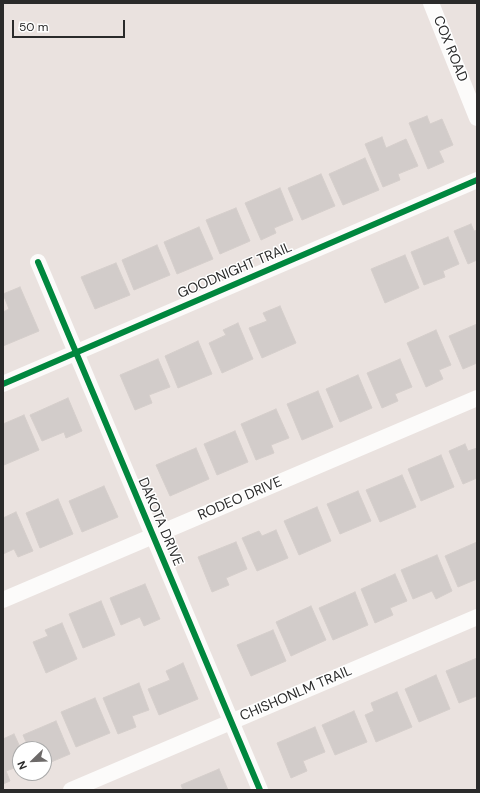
<!DOCTYPE html>
<style>
body{margin:0}
#map{position:relative;width:480px;height:793px;overflow:hidden;background:#eae2df;font-family:"DM Sans",sans-serif}
canvas{display:block}
.frame{position:absolute;inset:0;border:4px solid #2a2a2a;pointer-events:none}
.north{position:absolute;left:12px;top:741px;width:40px;height:40px;box-sizing:border-box;background:#fff;border:1px solid #aaa;border-radius:50%;rotate:247deg;font-size:11px;font-weight:700;line-height:16px;text-align:center;color:#2a2a2a}
.north::after{content:'';display:block;margin:auto;width:14px;height:18px;background:#6d6a69;clip-path:polygon(50% 0,100% 100%,50% 72%,0 100%)}
.scale{position:absolute;left:12px;top:20px;width:113px;height:18px;box-sizing:border-box;border:2px solid #2a2a2a;border-top:0;padding-left:5px;font-size:12px;line-height:14px;white-space:nowrap;color:#2a2a2a;-webkit-text-stroke:3px #fff;paint-order:stroke}
</style>
<div id="map">
<canvas width="480" height="793"></canvas>
<div class="frame"></div>
<div class="north">N</div>
<div class="scale">50 m</div>
</div>
<script>
const context = document.querySelector('canvas').getContext('2d');
context.lineJoin = 'round';
function fillPath(path, color) { context.fillStyle = color; context.fill(path, 'evenodd'); }
const poly = rows => new Path2D(rows.map(r => 'M' + r).join(''));
function trace(path, color, width, dash) { context.strokeStyle = color; context.lineWidth = width; context.lineCap = dash ? 'butt' : 'round'; context.setLineDash(dash || []); context.stroke(path); }
function write(font, color, halo, rows, align = 'center') {
  context.font = font + ' "DM Sans",sans-serif'; context.lineWidth = 3; context.setLineDash([]); context.textBaseline = 'middle'; context.strokeStyle = halo; context.fillStyle = color; for (const [text, x, y, turn = 0] of rows) {
    context.save(); context.translate(x, y); context.rotate((+turn || 0) * Math.PI / 180); context.textAlign = isNaN(turn) ? turn : align; if (halo) context.strokeText(text, 0, 0); context.fillText(text, 0, 0); context.restore();
  }
}
const building = poly([
 [427,116,430,124,442,119,453,145,439,151,444,162,428,169,409,123,427,116],
 [382,137,386,148,406,139,418,166,398,174,400,180,383,187,365,144,382,137],
 [365,158,379,190,343,205,329,174,365,158],
 [321,174,335,206,302,220,288,188,321,174],
 [280,188,293,220,274,228,276,233,261,240,245,203,280,188],
 [236,208,250,241,220,254,206,220,236,208],
 [471,224,474,231,477,230,477,260,468,264,454,231,471,224],
 [199,227,213,259,177,274,164,242,199,227],
 [448,237,459,264,443,271,445,277,424,285,411,252,448,237],
 [157,245,170,275,134,290,122,260,157,245],
 [405,255,419,288,385,303,371,269,405,255],
 [116,263,130,295,95,309,81,277,116,263],
 [20,287,39,331,3,346,3,312,9,309,3,294,20,287],
 [280,306,296,343,262,358,249,328,267,321,263,313,280,306],
 [238,323,253,359,222,373,209,343,226,335,223,330,238,323],
 [477,324,477,363,463,369,449,336,477,324],
 [436,330,451,365,439,370,443,379,426,387,407,343,436,330],
 [198,341,212,374,178,388,165,356,198,341],
 [158,359,170,387,149,395,152,403,135,410,120,375,158,359],
 [400,359,412,387,395,394,398,401,382,408,367,373,400,359],
 [358,375,372,408,340,422,326,389,358,375],
 [318,391,333,427,302,440,287,404,318,391],
 [68,398,82,431,66,438,64,432,42,441,30,415,68,398],
 [276,409,289,438,271,445,274,453,256,460,241,424,276,409],
 [24,415,39,450,4,465,3,424,24,415],
 [235,431,248,462,217,475,204,444,235,431],
 [465,444,468,451,477,448,477,478,463,484,449,451,465,444],
 [196,448,209,479,170,496,156,465,196,448],
 [441,455,454,487,421,501,408,469,441,455],
 [402,475,416,507,380,522,366,490,402,475],
 [104,486,118,517,82,532,69,501,104,486],
 [358,491,371,521,340,534,327,504,358,491],
 [58,499,73,534,40,548,26,513,58,499],
 [317,507,331,541,299,555,284,521,317,507],
 [16,512,33,551,18,557,14,549,3,554,3,518,16,512],
 [276,530,288,558,257,571,242,538,259,531,262,536,276,530],
 [236,542,247,569,226,578,229,585,212,592,198,557,236,542],
 [477,542,477,579,458,587,445,556,477,542],
 [437,555,452,591,436,599,432,591,413,599,401,570,437,555],
 [395,574,407,601,390,608,393,615,375,623,361,589,395,574],
 [145,584,160,619,144,626,140,617,121,625,110,598,145,584],
 [355,592,368,625,333,640,319,608,355,592],
 [101,601,115,635,83,648,69,614,101,601],
 [311,606,326,640,291,656,276,622,311,606],
 [62,623,77,659,46,673,33,642,48,636,45,630,62,623],
 [273,630,286,661,251,676,237,645,273,630],
 [477,658,477,696,459,703,446,671,477,658],
 [183,663,198,699,159,715,148,689,170,680,166,671,183,663],
 [436,675,450,709,419,722,405,689,436,675],
 [139,683,149,710,132,716,136,727,118,734,103,698,139,683],
 [397,692,412,727,376,742,365,715,374,711,371,703,397,692],
 [95,698,110,733,76,747,61,712,95,698],
 [354,711,367,742,335,755,322,725,354,711],
 [56,721,70,754,44,765,44,749,29,749,23,735,56,721],
 [315,727,325,752,303,761,307,771,291,778,277,743,315,727],
 [14,734,21,749,20,766,6,771,10,781,3,784,3,739,14,734],
 [219,769,228,790,183,790,181,785,219,769]
]);
fillPath(building, '#d2ccca');
trace(building, '#d5cecb', 1);
trace(poly([
 [431,3,477,118],
 [38,262,260,790],
 [3,384,477,180],
 [3,600,477,398],
 [71,790,477,617]
]), '#fcfbfa', 16);
trace(poly([
 [38,262,260,790],
 [3,384,477,180]
]), '#00873e', 6);
write('14px', '#2a2a2a', '#fff', [
 ["COX ROAD",450,49,68],
 ["GOODNIGHT TRAIL",235,271,-23],
 ["RODEO DRIVE",240,499,-23],
 ["DAKOTA DRIVE",160,522,67],
 ["CHISHONLM TRAIL",296,694,-23]
]);
</script>
